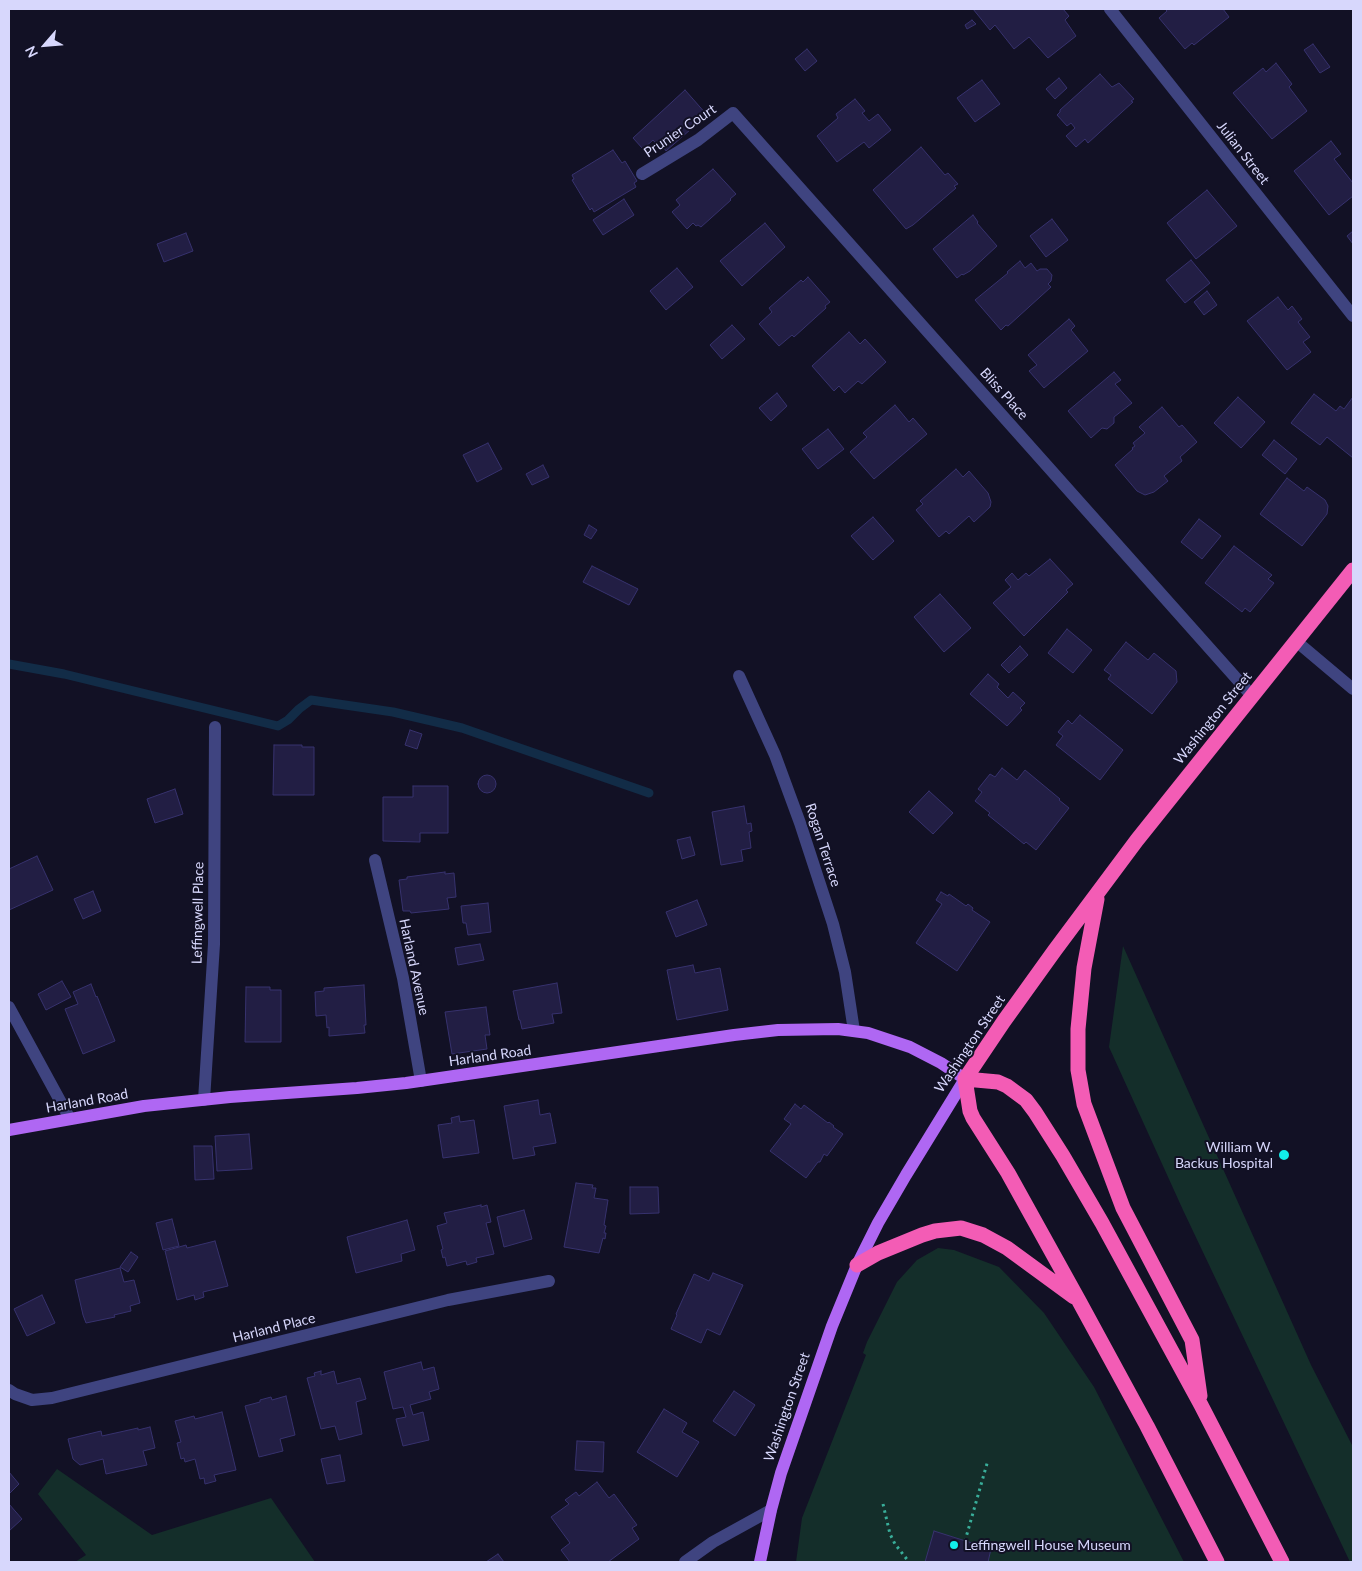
<!DOCTYPE html>
<style>
body{margin:0}
#map{position:relative;width:1362px;height:1571px;overflow:hidden;background:#121125;font-family:Lato,sans-serif}
canvas{display:block}
.frame{position:absolute;inset:0;border:10px solid #d7d7fc;pointer-events:none}
.north{position:absolute;left:20px;top:20px;width:50px;height:50px;-webkit-text-stroke:4px #121125;paint-order:stroke;rotate:243deg;font-size:14px;font-weight:700;line-height:20px;text-align:center;color:#d7d7fc}
.north::after{content:'';display:block;margin:auto;width:18px;height:22px;background:#d7d7fc;clip-path:polygon(50% 0,100% 100%,50% 72%,0 100%)}
</style>
<div id="map">
<canvas width="1362" height="1571"></canvas>
<div class="frame"></div>
<div class="north">N</div>
</div>
<script>
const context = document.querySelector('canvas').getContext('2d');
context.lineJoin = 'round';
function fillPath(path, color) { context.fillStyle = color; context.fill(path, 'evenodd'); }
const poly = rows => new Path2D(rows.map(r => 'M' + r).join(''));
function trace(path, color, width, dash) { context.strokeStyle = color; context.lineWidth = width; context.lineCap = dash ? 'butt' : 'round'; context.setLineDash(dash || []); context.stroke(path); }
function write(font, color, halo, rows, align = 'center') {
  context.font = font + ' Lato,sans-serif'; context.lineWidth = 4; context.setLineDash([]); context.textBaseline = 'middle'; context.strokeStyle = halo; context.fillStyle = color; for (const [text, x, y, turn = 0] of rows) {
    context.save(); context.translate(x, y); context.rotate((+turn || 0) * Math.PI / 180); context.textAlign = isNaN(turn) ? turn : align; if (halo) context.strokeText(text, 0, 0); context.fillText(text, 0, 0); context.restore();
  }
}
fillPath(poly([
 [1123,946,1311,1365,1353,1447,1353,1562,1350,1562,1183,1210,1109,1047],
 [938,1248,954,1250,999,1267,1044,1313,1094,1387,1184,1562,796,1562,802,1518,866,1355,863,1353,867,1342,897,1282,917,1260],
 [57,1469,152,1535,271,1498,315,1562,75,1562,86,1555,38,1494]
]), '#142e2a');
trace(poly([
 [9,664,64,674,278,726,288,720,299,709,311,700,393,712,462,728,649,793]
]), '#122c47', 9);
const building = poly([
 [973,9,1063,9,1069,16,1065,20,1076,36,1048,58,1029,37,1014,49,995,25,990,30,973,9],
 [1165,9,1223,9,1229,17,1194,45,1192,43,1185,49,1159,18,1167,11,1165,9],
 [972,20,976,24,967,29,965,25,972,20],
 [1313,44,1330,67,1320,73,1304,50,1313,44],
 [807,49,817,61,805,71,795,59,807,49],
 [1276,63,1292,84,1289,87,1307,111,1272,139,1233,93,1263,68,1266,72,1276,63],
 [1100,74,1112,87,1119,83,1134,99,1131,101,1133,102,1088,143,1085,139,1076,147,1066,136,1075,128,1071,123,1067,126,1057,115,1060,112,1060,110,1100,74],
 [1059,78,1067,88,1055,99,1046,89,1059,78],
 [982,80,1000,104,975,122,957,98,982,80],
 [685,90,707,115,666,151,664,148,662,150,653,140,643,149,633,138,685,90],
 [855,99,865,111,862,113,869,121,878,114,891,130,869,148,864,142,837,162,817,136,838,118,836,114,855,99],
 [1331,141,1341,154,1334,159,1353,183,1353,196,1329,215,1294,171,1331,141],
 [921,147,945,175,948,173,958,184,954,186,956,188,913,225,906,229,873,190,921,147],
 [613,150,622,163,625,161,637,181,634,183,636,187,594,212,592,208,590,210,572,180,574,179,572,175,613,150],
 [713,169,736,194,730,199,731,200,701,227,698,225,696,226,693,223,687,229,672,212,680,205,676,200,713,169],
 [1207,190,1237,226,1196,259,1167,223,1207,190],
 [624,199,634,215,603,235,593,220,624,199],
 [973,215,978,222,977,223,997,246,970,271,963,275,962,274,957,278,933,249,973,215],
 [1052,219,1068,240,1046,257,1030,236,1052,219],
 [765,223,785,247,742,286,720,261,765,223],
 [1353,231,1353,244,1347,236,1353,231],
 [186,233,193,251,164,262,157,244,186,233],
 [1191,260,1210,283,1185,303,1166,280,1191,260],
 [1020,261,1025,268,1031,263,1037,271,1040,269,1047,269,1052,275,1051,281,1048,284,1051,287,1008,326,1006,325,1001,330,975,300,1008,273,1007,272,1020,261],
 [677,268,693,287,666,310,650,291,677,268],
 [808,277,830,302,825,306,826,308,794,337,792,335,779,346,759,324,772,312,769,308,801,280,803,282,808,277],
 [1207,291,1217,305,1204,315,1194,302,1207,291],
 [1278,297,1288,310,1292,306,1302,319,1298,322,1310,337,1303,342,1311,352,1287,370,1247,321,1278,297],
 [1069,319,1075,326,1071,330,1088,351,1044,388,1029,371,1037,365,1028,355,1069,319],
 [732,325,745,339,722,359,710,345,732,325],
 [849,332,860,344,865,339,886,362,862,384,858,381,845,393,839,386,834,391,812,366,849,332],
 [1114,372,1121,380,1115,384,1132,403,1114,417,1114,423,1107,429,1102,428,1091,438,1068,411,1114,372],
 [777,393,787,406,771,421,759,408,777,393],
 [1314,394,1336,411,1340,406,1344,409,1353,397,1353,458,1327,437,1320,445,1291,423,1314,394],
 [1238,397,1265,422,1241,448,1214,423,1238,397],
 [895,405,909,422,913,418,927,434,874,479,850,452,867,437,863,433,895,405],
 [1162,407,1179,427,1182,425,1197,442,1180,457,1182,461,1164,476,1168,481,1154,492,1145,495,1137,491,1115,465,1133,449,1132,448,1135,446,1133,443,1145,433,1139,427,1162,407],
 [828,429,844,449,818,469,802,449,828,429],
 [1274,440,1297,459,1285,474,1262,455,1274,440],
 [488,443,502,469,477,482,463,455,488,443],
 [543,465,549,477,532,485,526,474,543,465],
 [956,469,963,477,969,471,988,493,991,502,990,507,974,522,969,516,949,534,946,531,939,537,916,510,923,504,920,501,956,469],
 [1287,478,1304,491,1307,487,1325,500,1328,506,1327,514,1302,546,1260,514,1287,478],
 [873,517,894,541,873,560,851,536,873,517],
 [1199,519,1221,536,1202,559,1181,542,1199,519],
 [589,525,597,530,591,539,584,535,589,525],
 [1234,546,1272,575,1268,579,1274,583,1250,612,1245,608,1242,612,1205,583,1234,546],
 [1050,559,1073,584,1066,590,1068,592,1024,636,993,603,1011,587,1005,580,1012,573,1018,580,1026,573,1029,576,1050,559],
 [592,566,638,589,629,605,583,582,592,566],
 [940,594,971,628,944,652,914,617,940,594],
 [1067,629,1092,650,1073,673,1048,653,1067,629],
 [1126,642,1148,660,1154,653,1176,671,1177,682,1152,714,1108,679,1111,675,1104,670,1126,642],
 [1020,646,1028,655,1009,673,1001,665,1020,646],
 [988,674,999,684,997,687,1008,698,1013,692,1025,703,1020,708,1022,710,1007,726,970,694,988,674],
 [1080,715,1123,750,1100,780,1056,745,1063,736,1058,732,1068,720,1072,724,1080,715],
 [410,730,422,734,417,749,405,745,410,730],
 [274,745,302,745,302,747,314,747,314,795,273,795,274,745],
 [1002,768,1017,780,1025,770,1060,799,1059,800,1069,808,1036,850,1026,842,1024,844,988,815,990,813,975,801,982,792,978,789,990,774,995,777,1002,768],
 '478 784a9 9 0 1 1 18 0a9 9 0 1 1-18 0Z',
 [413,786,448,786,448,833,420,833,420,842,383,841,383,797,413,797,413,786],
 [175,789,183,814,155,823,147,799,175,789],
 [929,791,953,813,933,834,909,812,929,791],
 [744,806,747,824,751,823,752,831,749,832,751,848,741,850,743,861,721,865,712,812,744,806],
 [690,837,695,855,682,859,677,840,690,837],
 [37,856,53,890,9,910,9,869,37,856],
 [445,872,445,874,454,873,456,897,447,898,449,909,411,913,410,911,403,911,399,880,407,879,407,877,445,872],
 [93,891,101,911,83,919,74,899,93,891],
 [941,892,948,896,949,894,966,906,968,904,973,908,972,910,990,922,957,971,916,943,942,904,936,900,941,892],
 [697,900,707,925,676,937,666,912,697,900],
 [488,903,491,932,468,935,466,923,463,923,461,906,488,903],
 [480,944,484,960,458,965,455,948,480,944],
 [693,965,695,973,720,968,728,1010,677,1020,667,970,693,965],
 [62,981,71,997,46,1010,38,994,62,981],
 [557,983,562,1013,552,1014,554,1023,522,1029,520,1020,519,1020,513,991,557,983],
 [91,984,96,997,97,996,115,1041,83,1054,65,1009,78,1004,73,992,91,984],
 [364,985,366,1025,364,1025,365,1033,329,1036,329,1027,327,1028,326,1015,316,1016,315,992,324,991,324,988,364,985],
 [246,987,270,987,270,990,281,990,281,1042,245,1042,246,987],
 [486,1007,490,1035,485,1035,487,1049,452,1054,445,1012,486,1007],
 [538,1100,540,1115,550,1113,556,1143,533,1147,535,1155,513,1159,504,1106,538,1100],
 [795,1104,801,1109,804,1105,828,1123,829,1122,834,1126,833,1127,843,1134,827,1156,824,1154,820,1162,818,1162,806,1178,770,1151,791,1124,784,1119,795,1104],
 [459,1116,460,1122,474,1120,479,1153,443,1158,438,1125,452,1123,451,1118,459,1116],
 [249,1134,252,1169,217,1171,215,1136,249,1134],
 [194,1146,212,1146,214,1179,195,1180,194,1146],
 [576,1183,593,1185,592,1188,596,1188,594,1198,608,1200,604,1225,606,1226,604,1233,606,1233,605,1239,603,1238,599,1253,564,1247,576,1183],
 [630,1187,658,1187,659,1213,630,1214,630,1187],
 [481,1205,481,1207,487,1205,491,1222,486,1223,494,1254,476,1258,477,1262,467,1265,466,1261,447,1266,445,1257,443,1258,441,1250,443,1249,437,1226,447,1223,444,1213,481,1205],
 [524,1210,532,1239,504,1247,497,1217,524,1210],
 [172,1219,179,1246,163,1250,156,1223,172,1219],
 [407,1220,415,1250,401,1254,402,1261,356,1273,347,1237,407,1220],
 [215,1241,228,1286,203,1292,204,1297,195,1300,194,1295,177,1300,165,1251,186,1245,187,1248,215,1241],
 [131,1252,138,1257,128,1272,120,1267,131,1252],
 [120,1268,124,1282,134,1280,140,1303,130,1306,131,1311,114,1315,115,1317,86,1323,83,1315,75,1280,120,1268],
 [713,1273,743,1285,720,1335,707,1329,701,1343,671,1329,677,1315,676,1314,694,1274,709,1281,713,1273],
 [42,1295,55,1323,27,1336,14,1309,42,1295],
 [421,1362,423,1370,434,1367,439,1389,429,1392,431,1399,410,1405,413,1415,423,1412,429,1440,403,1446,396,1419,406,1417,403,1407,393,1409,384,1372,421,1362],
 [321,1371,321,1375,334,1371,337,1384,360,1378,366,1399,356,1402,362,1434,339,1440,335,1426,321,1429,307,1378,315,1376,314,1373,321,1371],
 [734,1391,755,1405,735,1436,713,1421,734,1391],
 [286,1396,295,1435,280,1439,283,1451,259,1457,245,1406,260,1402,260,1400,271,1397,272,1400,286,1396],
 [664,1409,687,1423,682,1432,699,1442,677,1477,637,1452,664,1409],
 [222,1412,236,1470,214,1475,216,1481,205,1484,204,1478,200,1479,195,1459,185,1462,184,1458,181,1459,177,1443,181,1442,175,1421,194,1416,195,1419,222,1412],
 [150,1427,155,1448,143,1451,147,1465,106,1474,103,1459,80,1465,73,1459,68,1439,101,1431,102,1436,138,1428,138,1430,150,1427],
 [577,1441,604,1442,603,1472,575,1470,577,1441],
 [340,1455,345,1481,327,1484,321,1459,340,1455],
 [9,1472,19,1484,9,1494,9,1472],
 [597,1482,609,1498,614,1494,637,1525,632,1528,639,1539,608,1562,570,1562,561,1550,570,1543,551,1517,569,1504,565,1500,576,1492,579,1496,597,1482],
 [9,1504,22,1519,9,1531,9,1504],
 [934,1531,991,1549,988,1562,925,1562,934,1531],
 [498,1554,504,1562,486,1562,498,1554]
]);
fillPath(building, '#221e44');
trace(building, '#37326e', 1);
trace(poly([
 [883,1504,890,1534,895,1544,909,1562],
 [965,1541,988,1460]
]), '#39ae9a', 3, [2.5, 4]);
trace(poly([
 [1110,9,1353,316],
 [642,174,698,140,733,113,1252,696],
 [1296,641,1353,689],
 [739,676,775,755,800,823,833,924,845,972,854,1031],
 [375,860,403,978,421,1081],
 [9,1007,70,1119],
 [204,1100,214,944,215,727],
 [9,1390,15,1394,32,1400,52,1398,448,1300,549,1281],
 [685,1562,713,1542,771,1510]
]), '#3f4480', 12);
trace(poly([
 [9,1130,144,1106,230,1097,357,1088,406,1083,734,1035,778,1030,838,1029,868,1033,910,1047,941,1063,965,1079,906,1175,878,1223,857,1265,832,1326,781,1473,771,1510,760,1562]
]), '#af67f3', 12);
trace(poly([
 [1097,899,1084,968,1078,1029,1078,1070,1084,1104,1123,1208,1192,1340,1200,1396],
 [965,1079,1004,1021,1055,950,1137,840,1353,570],
 [965,1079,998,1082,1007,1086,1026,1100,1035,1112,1063,1156,1102,1223,1201,1405,1282,1562],
 [965,1079,970,1111,973,1118,1008,1173,1079,1301,1147,1426,1217,1562],
 [857,1265,878,1253,922,1235,935,1231,961,1228,983,1235,1007,1248,1074,1297]
]), '#f35cb5', 15);
for (const [x, y, r, color] of [
 [1284,1155,6,"#12edea"],
 [954,1545,5,"#12edea"]
]) { const dot = new Path2D(); dot.arc(x, y, r, 0, 2 * Math.PI); context.fillStyle = color; context.fill(dot); trace(dot, '#121125', 2); }
write('14px', '#d7d7fc', '#121125', [
 ["Prunier Court",680,131,-34],
 ["Julian Street",1243,153,52],
 ["Bliss Place",1004,394,48],
 ["Washington Street",1213,718,-51],
 ["Rogan Terrace",823,845,72],
 ["Leffingwell Place",198,913,-89],
 ["Harland Avenue",414,967,78],
 ["Washington Street",970,1044,-56],
 ["Harland Road",490,1056,-8],
 ["Harland Road",87,1101,-10],
 ["Harland Place",274,1328,-14],
 ["Washington Street",787,1407,-71]
]);
write('14px', '#d7d7fc', '#121125', [
 ["William W.",1273,1147],
 ["Backus Hospital",1273,1163],
 ["Leffingwell House Museum",964,1545,"left"]
], 'right');
</script>
